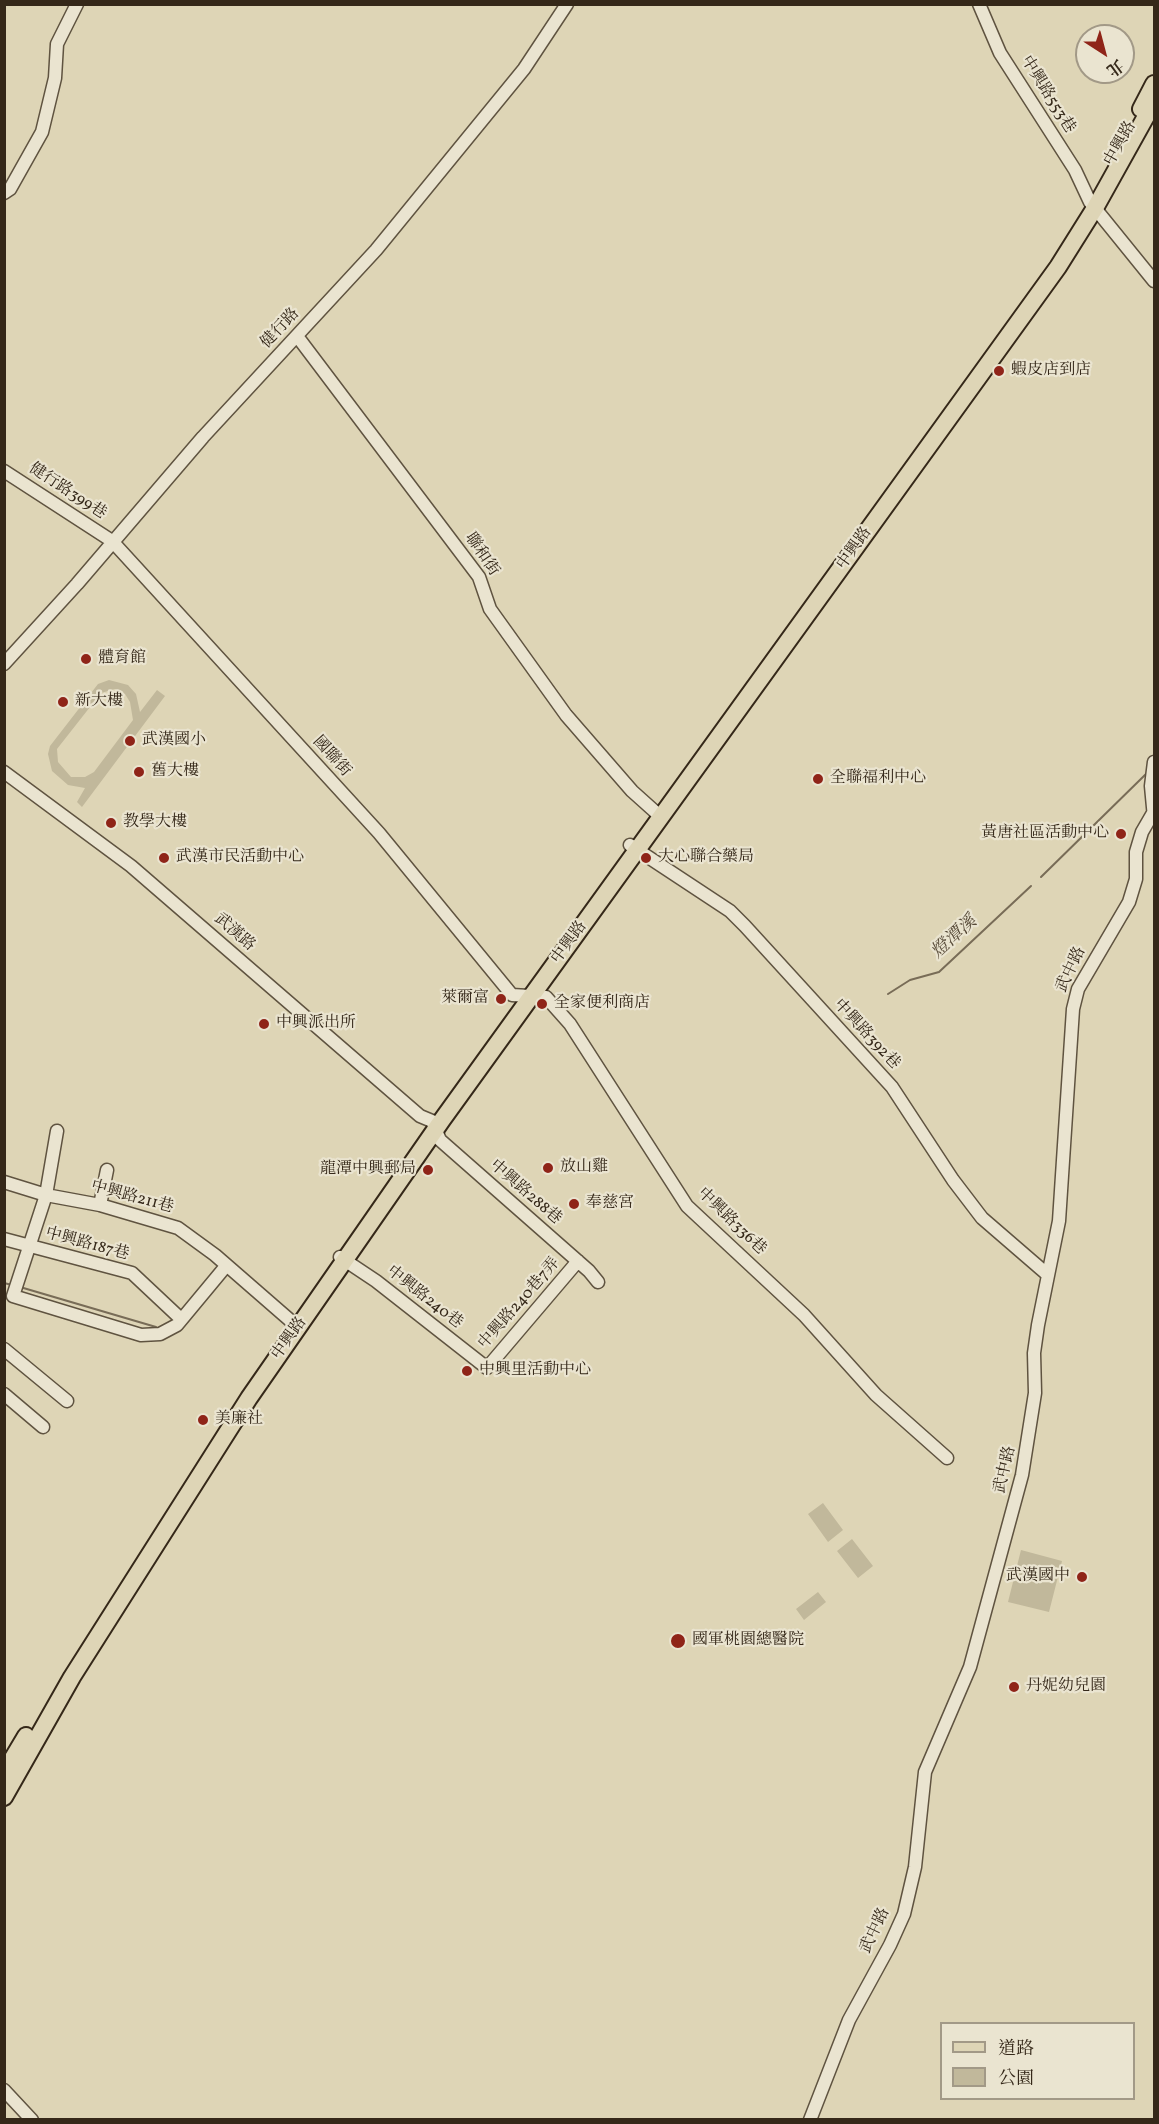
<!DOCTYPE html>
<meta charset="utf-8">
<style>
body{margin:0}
#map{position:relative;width:1159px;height:2124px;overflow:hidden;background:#ded5b6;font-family:Vollkorn,"Noto Serif TC",serif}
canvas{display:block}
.frame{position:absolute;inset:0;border:6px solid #352819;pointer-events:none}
.legend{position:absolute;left:940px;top:2022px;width:195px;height:78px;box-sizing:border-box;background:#eae4d0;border:2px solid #a29987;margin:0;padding:8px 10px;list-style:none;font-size:18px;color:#352819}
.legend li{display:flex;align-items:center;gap:12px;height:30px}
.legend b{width:30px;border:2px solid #a29987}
.north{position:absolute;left:1075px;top:24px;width:60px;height:60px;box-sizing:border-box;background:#eae4d0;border:2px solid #a29987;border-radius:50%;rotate:144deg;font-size:16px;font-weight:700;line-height:24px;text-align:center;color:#352819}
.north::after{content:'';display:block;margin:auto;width:21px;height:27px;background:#8f2418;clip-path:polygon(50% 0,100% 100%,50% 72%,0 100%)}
</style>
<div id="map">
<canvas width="1159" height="2124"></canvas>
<div class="frame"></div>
<ul class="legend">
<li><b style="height:8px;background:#ded5b6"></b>道路</li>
<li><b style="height:16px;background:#c1b89b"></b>公園</li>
</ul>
<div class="north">北</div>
</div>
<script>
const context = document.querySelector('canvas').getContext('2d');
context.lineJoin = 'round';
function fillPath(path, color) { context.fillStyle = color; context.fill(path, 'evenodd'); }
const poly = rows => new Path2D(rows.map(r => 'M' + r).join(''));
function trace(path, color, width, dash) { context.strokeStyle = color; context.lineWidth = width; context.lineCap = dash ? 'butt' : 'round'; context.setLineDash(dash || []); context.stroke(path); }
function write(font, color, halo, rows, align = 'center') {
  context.font = font + ' Vollkorn,"Noto Serif TC",serif'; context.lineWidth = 4.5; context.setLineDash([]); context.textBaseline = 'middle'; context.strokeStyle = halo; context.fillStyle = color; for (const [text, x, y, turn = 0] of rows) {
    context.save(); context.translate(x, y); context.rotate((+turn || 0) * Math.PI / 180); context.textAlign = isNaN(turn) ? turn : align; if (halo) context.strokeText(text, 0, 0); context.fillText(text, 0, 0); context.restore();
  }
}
fillPath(poly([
 [109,680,128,685,136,694,140,712,157,690,165,696,82,807,77,802,85,788,68,785,52,771,48,754,50,746,98,684],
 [115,689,125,694,130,702,133,720,94,772,85,777,71,777,58,762,57,749,101,693],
 [823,1503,843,1530,828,1542,808,1514],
 [852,1539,873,1566,858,1578,837,1551],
 [1021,1550,1062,1561,1049,1612,1008,1602],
 [818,1592,826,1602,804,1620,796,1609]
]), '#c1b89b');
trace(poly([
 [1041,877,1147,773],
 [888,994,910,980,939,972,1031,886],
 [4,1283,12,1285],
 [20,1287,156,1327]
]), '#786c57', 2);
const minor = poly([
 [979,4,1000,53,1075,170,1090,202,1154,281],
 [4,193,10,189,42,132,55,78,57,44,77,4],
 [297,336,479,577,490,609,566,715,632,791,661,817],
 [4,471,112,541,379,833,512,995,546,997,570,1024,687,1206,804,1315,876,1395,947,1458],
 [4,664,77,584,203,437,376,250,524,69,567,4],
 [4,772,131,866,420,1116,432,1121,440,1140,589,1271,598,1282],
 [1154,818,1151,786,1154,762],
 [630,845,730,911,745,926,892,1087,953,1180,982,1218,1048,1275],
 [57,1131,46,1195,13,1296,141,1335,160,1334,177,1325,226,1266],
 [4,1182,46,1195,100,1205,178,1228,215,1255,292,1322],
 [100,1205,107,1170],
 [4,1239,132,1273,181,1319],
 [340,1257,376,1281,487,1368,578,1261],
 [4,1349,67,1401],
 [4,1394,43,1427],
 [4,2090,32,2120],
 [810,2120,849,2020,890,1945,904,1914,915,1867,925,1772,970,1667,1022,1475,1035,1393,1034,1353,1038,1325,1059,1221,1073,1009,1078,989,1129,902,1136,879,1136,852,1142,832,1153,813]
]);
const major = poly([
 [1141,109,1154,84],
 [4,1773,26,1736],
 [4,1797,72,1677,249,1398,442,1120,1058,267,1095,208,1154,102]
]);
trace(minor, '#5f5340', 15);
trace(major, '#352819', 20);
trace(minor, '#eae4d0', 12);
trace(major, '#ded5b6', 16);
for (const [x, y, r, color] of [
 [999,371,6,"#8f2418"],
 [86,659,6,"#8f2418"],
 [63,702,6,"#8f2418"],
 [130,741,6,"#8f2418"],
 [139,772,6,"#8f2418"],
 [818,779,6,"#8f2418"],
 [111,823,6,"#8f2418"],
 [1121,834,6,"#8f2418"],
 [164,858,6,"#8f2418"],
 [646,858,6,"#8f2418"],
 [501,999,6,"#8f2418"],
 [542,1004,6,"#8f2418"],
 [264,1024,6,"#8f2418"],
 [548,1168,6,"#8f2418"],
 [428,1170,6,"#8f2418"],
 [574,1204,6,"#8f2418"],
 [467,1371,6,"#8f2418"],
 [203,1420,6,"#8f2418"],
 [1082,1577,6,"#8f2418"],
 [678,1641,8,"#8f2418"],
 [1014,1687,6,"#8f2418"]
]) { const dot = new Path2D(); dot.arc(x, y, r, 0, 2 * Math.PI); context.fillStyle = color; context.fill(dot); trace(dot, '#eae4d0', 2); }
write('16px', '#352819', '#eae4d0', [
 ["中興路553巷",1047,95,58],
 ["中興路",1121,144,-61],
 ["健行路",281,329,-47],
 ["健行路399巷",67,492,33],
 ["中興路",855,549,-55],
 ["聯和街",481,555,56],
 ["國聯街",331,757,48],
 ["武漢路",234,933,41],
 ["中興路",570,943,-54],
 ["武中路",1072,970,-65],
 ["中興路392巷",866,1035,47],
 ["中興路288巷",525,1193,41],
 ["中興路211巷",132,1198,15],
 ["中興路336巷",731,1222,44],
 ["中興路187巷",87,1245,15],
 ["中興路240巷",424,1298,38],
 ["中興路240巷7弄",520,1304,-49],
 ["中興路",290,1339,-55],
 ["武中路",1006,1470,-77],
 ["武中路",876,1931,-65]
]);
write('16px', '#352819', '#eae4d0', [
 ["蝦皮店到店",1011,371],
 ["體育館",98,659],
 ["新大樓",75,702],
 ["武漢國小",142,741],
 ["舊大樓",151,772],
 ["全聯福利中心",830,779],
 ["教學大樓",123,823],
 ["黃唐社區活動中心",1109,834,"right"],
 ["武漢市民活動中心",176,858],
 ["大心聯合藥局",658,858],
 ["萊爾富",489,999,"right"],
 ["全家便利商店",554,1004],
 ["中興派出所",276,1024],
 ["放山雞",560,1168],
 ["龍潭中興郵局",416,1170,"right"],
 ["奉慈宮",586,1204],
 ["中興里活動中心",479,1371],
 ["美廉社",215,1420],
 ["武漢國中",1070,1577,"right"],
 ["國軍桃園總醫院",692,1641],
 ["丹妮幼兒園",1026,1687]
], 'left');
write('italic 18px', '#574a38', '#eae4d0', [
 ["燈潭溪",955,938,-42]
]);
</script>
